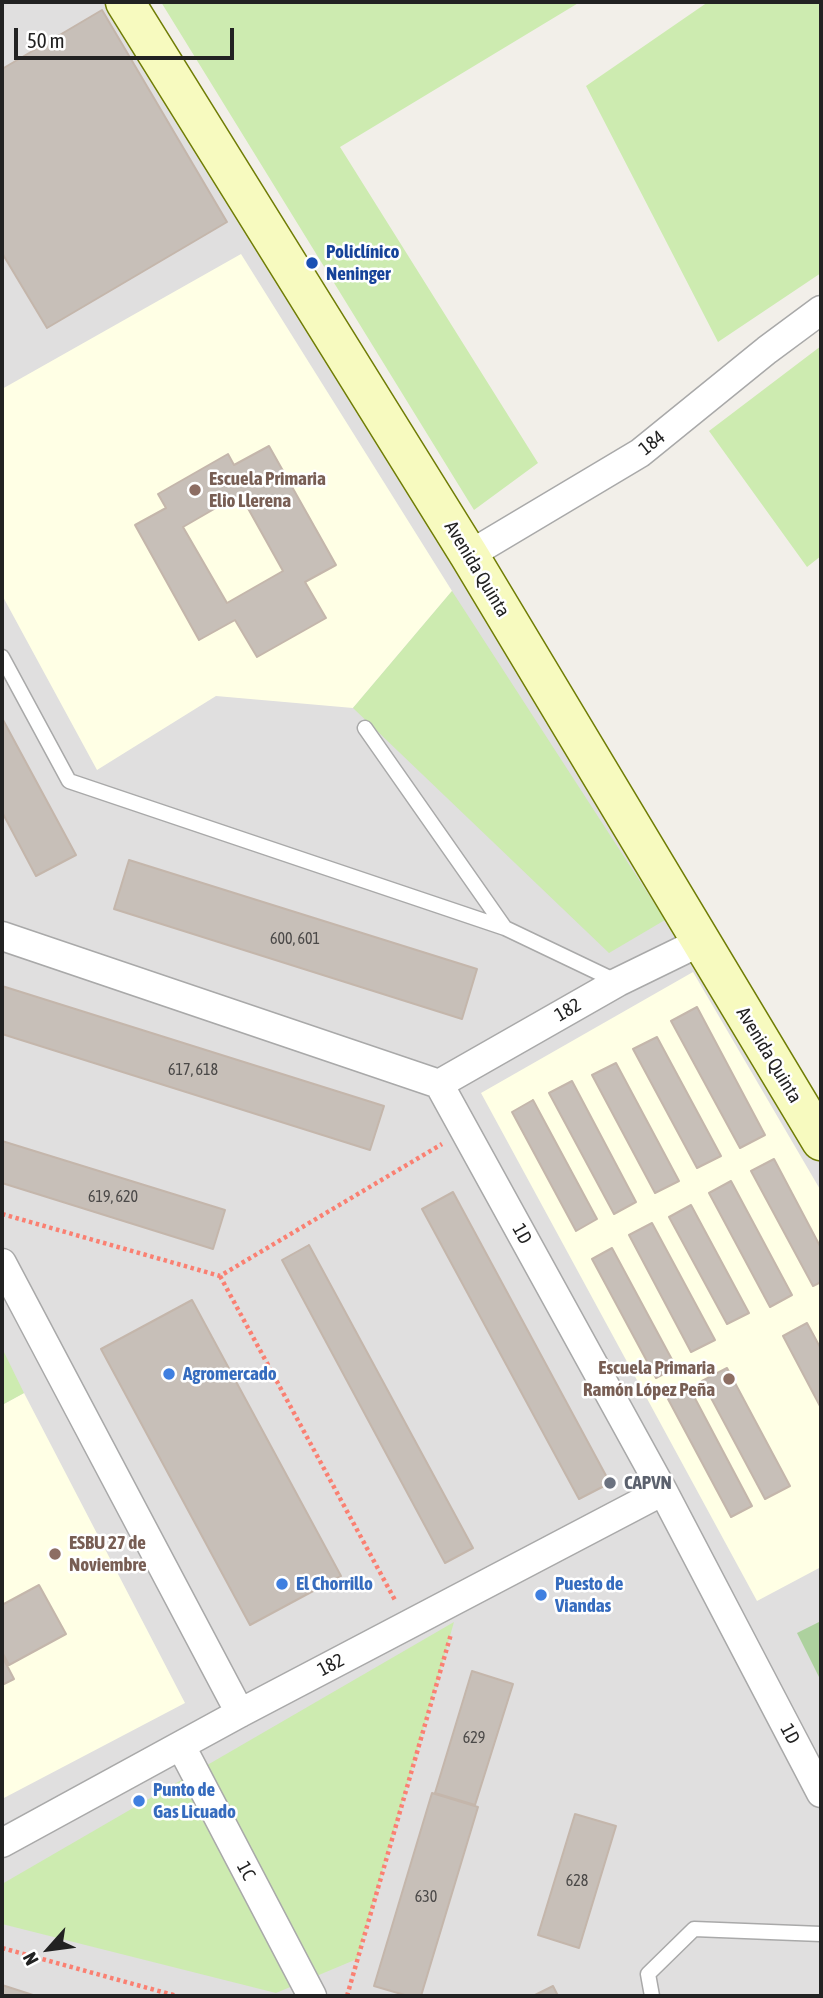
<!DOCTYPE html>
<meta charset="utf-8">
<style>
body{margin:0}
#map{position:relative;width:823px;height:1998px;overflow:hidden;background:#f2efe9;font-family:"Asap Condensed",sans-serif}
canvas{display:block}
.frame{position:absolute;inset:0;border:4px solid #222;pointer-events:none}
.north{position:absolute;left:14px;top:1914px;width:70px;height:70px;-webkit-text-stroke:5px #fff;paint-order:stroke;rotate:242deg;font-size:19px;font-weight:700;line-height:28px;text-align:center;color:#222}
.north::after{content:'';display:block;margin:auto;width:24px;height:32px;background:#222;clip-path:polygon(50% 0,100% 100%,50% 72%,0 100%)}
.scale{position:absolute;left:14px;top:28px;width:220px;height:32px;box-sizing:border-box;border:4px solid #222;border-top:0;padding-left:9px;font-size:21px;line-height:24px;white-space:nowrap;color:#222;-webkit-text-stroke:5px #fff;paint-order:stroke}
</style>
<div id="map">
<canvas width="823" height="1998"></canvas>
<div class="frame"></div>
<div class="north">N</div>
<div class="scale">50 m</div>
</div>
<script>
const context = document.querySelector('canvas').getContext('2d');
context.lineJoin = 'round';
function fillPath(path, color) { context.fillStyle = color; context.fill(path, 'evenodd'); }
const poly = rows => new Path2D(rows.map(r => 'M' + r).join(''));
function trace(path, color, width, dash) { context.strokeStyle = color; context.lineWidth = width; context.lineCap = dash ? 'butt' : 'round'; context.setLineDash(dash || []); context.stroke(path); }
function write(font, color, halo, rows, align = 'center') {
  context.font = font + ' "Asap Condensed",sans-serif'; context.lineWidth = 5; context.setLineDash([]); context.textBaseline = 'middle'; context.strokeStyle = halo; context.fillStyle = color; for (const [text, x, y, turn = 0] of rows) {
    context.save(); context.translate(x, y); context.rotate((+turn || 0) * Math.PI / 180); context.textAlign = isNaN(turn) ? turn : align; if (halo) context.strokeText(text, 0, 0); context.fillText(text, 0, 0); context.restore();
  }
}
fillPath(poly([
 [2,2,125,2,821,1141,821,1996,2,1996]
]), '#e0dfdf');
fillPath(poly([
 [241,254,452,591,353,708,216,696,97,770,2,595,2,389],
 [693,972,821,1191,821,1567,757,1601,481,1093],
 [24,1393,185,1703,2,1799,2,1405]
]), '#ffffe5');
fillPath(poly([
 [161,2,580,2,340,147,538,463,474,510],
 [708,2,821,2,821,273,718,342,586,86],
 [821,346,821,556,807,567,709,431],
 [452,591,665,920,609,953,353,708],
 [2,1348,24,1393,2,1405],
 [454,1622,357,1959,276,1993,2,1924,2,1884]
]), '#cdebb0');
fillPath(poly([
 [821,1621,821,1681,797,1633]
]), '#add19e');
const building = poly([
 [102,10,227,222,47,328,2,253,2,69,102,10],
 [269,446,336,565,305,582,326,618,257,657,235,620,199,640,135,525,166,508,158,494,228,454,234,465,269,446],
 [240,494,283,571,227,603,183,527,240,494],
 [2,718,76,855,36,876,2,812,2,718],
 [129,860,477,969,462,1019,114,909,129,860],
 [2,986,384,1106,370,1150,2,1034,2,986],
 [697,1007,765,1135,740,1148,671,1021,697,1007],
 [657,1037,721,1156,697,1168,633,1049,657,1037],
 [616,1063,679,1181,655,1193,592,1075,616,1063],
 [572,1081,636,1202,614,1214,549,1093,572,1081],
 [533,1100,597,1219,576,1231,512,1112,533,1100],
 [2,1141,225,1210,213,1249,2,1183,2,1141],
 [774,1159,821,1248,821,1282,813,1286,751,1171,774,1159],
 [731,1181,792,1295,770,1307,709,1193,731,1181],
 [453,1192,610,1483,579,1499,422,1209,453,1192],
 [691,1205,749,1313,727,1324,669,1217,691,1205],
 [652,1223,715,1340,691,1352,629,1235,652,1223],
 [309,1245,473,1548,445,1563,282,1260,309,1245],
 [612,1248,676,1367,656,1378,592,1259,612,1248],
 [192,1300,341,1576,250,1625,101,1349,192,1300],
 [807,1323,821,1349,821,1408,783,1336,807,1323],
 [727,1368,790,1486,765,1499,702,1381,727,1368],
 [689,1387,752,1506,731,1517,668,1399,689,1387],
 [39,1585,66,1634,9,1665,2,1652,2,1605,39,1585],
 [2,1656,14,1679,2,1685,2,1656],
 [472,1671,513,1684,475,1805,435,1793,472,1671],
 [432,1793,478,1807,421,1996,408,1996,374,1986,432,1793],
 [575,1814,616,1826,579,1948,538,1935,575,1814],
 [2,1985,36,1996,2,1996,2,1985],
 [553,1986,558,1996,533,1996,553,1986]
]);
fillPath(building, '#c7bfb8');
trace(building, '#c4b6ab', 2);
const service = poly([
 [2,657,69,781,505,928,618,982],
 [365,728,505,928],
 [652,1996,648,1974,694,1929,821,1934]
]);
const minor = poly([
 [469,555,640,453,767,350,821,310],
 [2,936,439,1084,663,1491,821,1793],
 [439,1084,618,982,700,942],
 [2,1263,240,1713],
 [181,1746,312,1996],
 [2,1843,240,1713,663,1491]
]);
const secondary = poly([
 [125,2,469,555,821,1141]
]);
trace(service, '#a9a9a9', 17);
trace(minor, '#a9a9a9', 31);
trace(secondary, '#707d05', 41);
trace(poly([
 [2,1214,220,1276,442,1144],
 [220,1276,396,1602],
 [2,1948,177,1996],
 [347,1996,451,1634]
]), '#fa8072', 4.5, [3.5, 3.5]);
trace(service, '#fff', 14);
trace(minor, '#fff', 28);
trace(secondary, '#f7fabf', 38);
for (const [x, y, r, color] of [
 [312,263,7,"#1a4fb4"],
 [195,490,7,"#8d6e63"],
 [169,1374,7,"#3f7fe0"],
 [729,1379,7,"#8d6e63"],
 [610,1483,7,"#6b7280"],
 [55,1554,7,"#8d6e63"],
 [282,1584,7,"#3f7fe0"],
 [541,1595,7,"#3f7fe0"],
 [139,1801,7,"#3f7fe0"]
]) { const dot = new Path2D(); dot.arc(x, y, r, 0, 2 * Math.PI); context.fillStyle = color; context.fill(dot); trace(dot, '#fff', 2.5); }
write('16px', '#4b4948', null, [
 ["600, 601",295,939],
 ["617, 618",193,1070],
 ["619, 620",113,1197],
 ["629",474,1738],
 ["628",577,1881],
 ["630",426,1897]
]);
write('bold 19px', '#164399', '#fff', [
 ["Policlínico",326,252],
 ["Neninger",326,274]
], 'left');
write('19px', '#222', '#fff', [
 ["184",652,443,-38],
 ["Avenida Quinta",477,569,59],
 ["182",568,1010,-30],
 ["Avenida Quinta",769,1055,59],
 ["1D",522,1234,61],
 ["182",331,1665,-28],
 ["1D",790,1734,62],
 ["1C",246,1871,62]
]);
write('bold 19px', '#785e54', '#fff', [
 ["Escuela Primaria",209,479],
 ["Elio Llerena",209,501],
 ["Escuela Primaria",715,1368,"right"],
 ["Ramón López Peña",715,1390,"right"],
 ["ESBU 27 de",69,1543],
 ["Noviembre",69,1565]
], 'left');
write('bold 19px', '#366cbe', '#fff', [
 ["Agromercado",183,1374],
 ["El Chorrillo",296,1584],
 ["Puesto de",555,1584],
 ["Viandas",555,1606],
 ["Punto de",153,1790],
 ["Gas Licuado",153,1812]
], 'left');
write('bold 19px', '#5b616d', '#fff', [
 ["CAPVN",624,1483]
], 'left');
</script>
